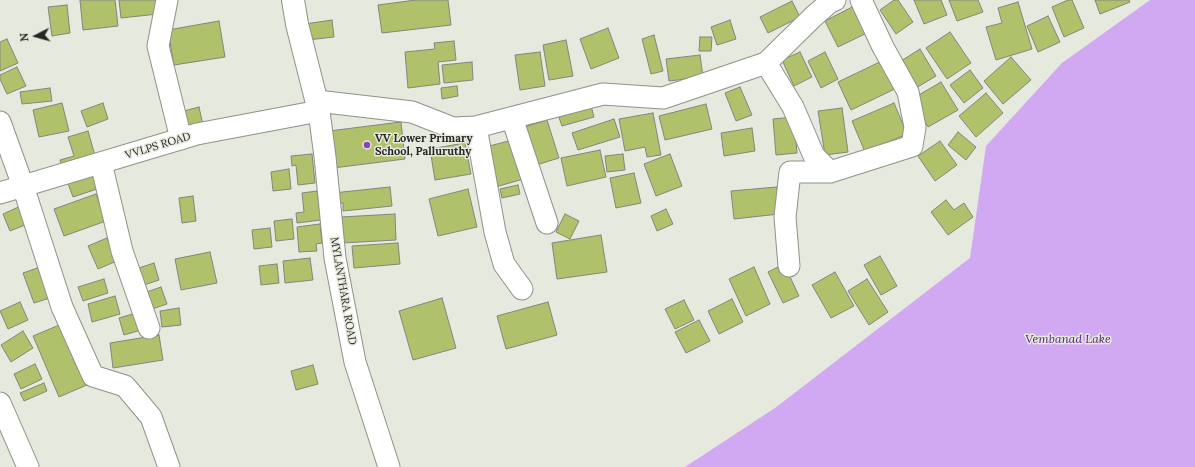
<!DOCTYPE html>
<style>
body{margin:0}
#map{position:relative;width:1195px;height:467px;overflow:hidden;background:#e6e9de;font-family:Lora,serif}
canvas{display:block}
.north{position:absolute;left:16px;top:16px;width:40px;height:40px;-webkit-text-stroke:3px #e6e9de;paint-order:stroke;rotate:264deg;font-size:11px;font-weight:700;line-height:16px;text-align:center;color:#272824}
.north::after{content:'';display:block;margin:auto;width:14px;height:18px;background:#272824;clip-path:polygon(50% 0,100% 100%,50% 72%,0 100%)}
</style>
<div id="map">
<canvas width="1195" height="467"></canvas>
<div class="north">N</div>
</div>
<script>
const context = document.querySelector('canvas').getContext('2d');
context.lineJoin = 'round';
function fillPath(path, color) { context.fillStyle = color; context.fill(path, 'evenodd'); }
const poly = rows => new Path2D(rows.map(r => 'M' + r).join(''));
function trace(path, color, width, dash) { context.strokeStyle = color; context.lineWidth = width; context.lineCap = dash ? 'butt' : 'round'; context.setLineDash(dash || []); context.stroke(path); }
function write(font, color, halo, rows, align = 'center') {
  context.font = font + ' Lora,serif'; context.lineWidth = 3; context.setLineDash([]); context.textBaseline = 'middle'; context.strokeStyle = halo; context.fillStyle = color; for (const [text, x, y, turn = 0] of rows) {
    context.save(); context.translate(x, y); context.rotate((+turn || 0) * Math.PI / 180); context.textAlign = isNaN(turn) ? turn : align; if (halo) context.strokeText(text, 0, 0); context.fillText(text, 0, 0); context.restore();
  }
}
fillPath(poly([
 [1150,0,1195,0,1195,467,685,467,775,408,970,258,986,146,1062,63]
]), '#d1a8f2');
const building = poly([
 [80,0,115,0,118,26,83,30,80,0],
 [119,0,157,0,158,14,121,18,119,0],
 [416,0,448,0,451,25,382,33,378,5,416,0],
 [894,0,898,0,913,22,896,34,880,10,894,0],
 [914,0,941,0,947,15,924,24,914,0],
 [949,0,978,0,983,12,957,21,949,0],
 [1068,0,1072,0,1084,28,1064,37,1052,7,1068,0],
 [1095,0,1129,0,1130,2,1100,14,1095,0],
 [792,1,800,17,768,33,760,17,792,1],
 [1018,2,1032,49,996,60,986,27,1002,23,998,8,1018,2],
 [67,5,70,33,52,36,48,7,67,5],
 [856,5,869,32,838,47,825,21,856,5],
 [1048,16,1060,42,1038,52,1027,26,1048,16],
 [332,20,334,37,307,40,305,24,332,20],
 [730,20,736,39,717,45,711,27,730,20],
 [219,21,225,57,174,65,168,30,219,21],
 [608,28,619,58,591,69,580,39,608,28],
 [950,32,971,63,947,79,926,48,950,32],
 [654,35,663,71,651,74,642,39,654,35],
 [700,37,712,37,711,51,699,51,700,37],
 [7,39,18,63,0,71,0,42,7,39],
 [566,40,573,76,549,80,543,45,566,40],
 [454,41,456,60,438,62,440,84,408,88,405,52,435,49,434,43,454,41],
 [920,49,936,76,916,88,901,61,920,49],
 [540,52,545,86,520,90,515,55,540,52],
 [800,52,812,77,794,86,782,60,800,52],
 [825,52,838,79,821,88,808,61,825,52],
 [700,55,703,77,669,81,666,59,700,55],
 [1011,57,1031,80,1003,104,984,81,1011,57],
 [886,59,899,87,851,110,838,82,886,59],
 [472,62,473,80,444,83,442,65,472,62],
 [17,67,26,86,7,94,0,79,0,75,17,67],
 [970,70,983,88,964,103,950,85,970,70],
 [941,82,958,110,928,127,912,99,941,82],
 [457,86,458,96,442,99,441,88,457,86],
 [740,87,752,115,736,121,725,93,740,87],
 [50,88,52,101,22,104,20,92,50,88],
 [986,93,1003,113,976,137,959,116,986,93],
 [62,103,69,131,39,137,33,110,62,103],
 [103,103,108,119,87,127,81,111,103,103],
 [894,103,907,134,865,152,852,121,894,103],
 [706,104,712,129,665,140,659,116,706,104],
 [591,106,594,117,562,126,558,115,591,106],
 [199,107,203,125,188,129,184,111,199,107],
 [842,108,848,152,825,155,818,111,842,108],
 [653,113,661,155,647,157,645,147,625,151,619,119,653,113],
 [794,117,797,153,776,155,773,119,794,117],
 [614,119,620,137,578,150,572,133,614,119],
 [547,120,559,158,530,167,518,129,547,120],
 [401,122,405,159,333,168,329,131,401,122],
 [752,128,755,151,724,156,721,133,752,128],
 [88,131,96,159,63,169,60,160,74,156,68,137,88,131],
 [958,132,976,147,966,160,948,145,958,132],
 [516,139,527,178,492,188,482,148,516,139],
 [940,141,957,165,935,181,918,156,940,141],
 [465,143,471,174,435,180,430,149,465,143],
 [600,150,606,177,567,186,561,158,600,150],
 [312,154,315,183,298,185,296,165,292,166,291,156,312,154],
 [623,154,625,170,607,172,605,156,623,154],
 [670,154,682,186,656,196,644,164,670,154],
 [289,169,291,189,273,191,271,172,289,169],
 [98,171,103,187,73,197,67,181,98,171],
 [634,173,641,203,616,208,610,178,634,173],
 [518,185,520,194,502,198,500,189,518,185],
 [390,187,392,206,343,211,343,203,334,204,333,193,390,187],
 [777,187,779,214,734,219,731,191,777,187],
 [468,189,477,227,438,236,429,199,468,189],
 [317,191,321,220,297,223,296,213,304,212,302,193,317,191],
 [96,194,106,221,64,236,54,209,96,194],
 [193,196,196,221,182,223,179,198,193,196],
 [946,200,954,210,964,203,973,217,948,235,931,212,946,200],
 [23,205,30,223,10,231,3,214,23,205],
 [666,209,673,224,657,231,651,216,666,209],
 [395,214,396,240,342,243,341,217,395,214],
 [565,214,579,221,570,239,556,232,565,214],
 [292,219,294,239,276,241,274,221,292,219],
 [320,224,322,243,316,244,317,251,299,252,297,227,320,224],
 [270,228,272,247,254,249,252,230,270,228],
 [601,235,607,272,557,279,552,243,601,235],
 [107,238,117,261,98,269,88,246,107,238],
 [398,243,400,264,354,268,352,246,398,243],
 [210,252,217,283,181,290,175,259,210,252],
 [880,256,897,286,881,295,864,265,880,256],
 [310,258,313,280,285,283,283,261,310,258],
 [154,263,159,280,141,286,136,269,154,263],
 [277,264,279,283,261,285,259,266,277,264],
 [784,264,799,296,783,303,768,272,784,264],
 [40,267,50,298,34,303,23,273,40,267],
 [754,267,770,304,746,316,729,279,754,267],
 [835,272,854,306,831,318,812,285,835,272],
 [104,279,108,293,83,301,78,287,104,279],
 [867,279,888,312,869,325,848,291,867,279],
 [161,287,167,304,149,310,144,293,161,287],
 [115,296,120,314,92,322,88,304,115,296],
 [442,298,456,348,413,360,399,311,442,298],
 [732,299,743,322,719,334,708,311,732,299],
 [684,300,694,320,675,329,665,309,684,300],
 [20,302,28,320,8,329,0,311,20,302],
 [548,302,557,335,506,349,497,316,548,302],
 [179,308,181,325,162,327,160,311,179,308],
 [136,313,141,330,124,335,119,318,136,313],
 [699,320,710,341,686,353,675,332,699,320],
 [64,323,89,384,59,397,33,336,64,323],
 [23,331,33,348,11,362,1,345,23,331],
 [159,335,163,360,113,368,110,343,159,335],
 [35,364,42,379,21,389,14,374,35,364],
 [313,365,318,384,296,390,291,371,313,365],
 [44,383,47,391,24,401,20,393,44,383]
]);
fillPath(building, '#b0c16c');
trace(building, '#82857b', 1);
const street = poly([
 [167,0,158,46,181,139],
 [766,63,793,107,814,156,830,172,912,146,915,127,908,92,883,47,861,0],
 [317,101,412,112,453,128,476,127,603,94,663,98,766,63,814,16,830,2,835,0],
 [512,118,547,223],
 [0,122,23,186,62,307,93,376,125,386,151,417,169,467],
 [476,127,495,232,504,264,522,289],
 [101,163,122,251,149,328],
 [0,193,197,134,319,111,325,157,335,258,355,362,389,467],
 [789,266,785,217,790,172,830,172],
 [0,403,28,467]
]);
const secondary = poly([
 [293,0,297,24,319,111]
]);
trace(street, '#8f9288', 23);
trace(secondary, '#8f9288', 24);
trace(street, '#fff', 21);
trace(secondary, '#fff', 22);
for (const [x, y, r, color] of [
 [367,145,4,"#8a44b8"]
]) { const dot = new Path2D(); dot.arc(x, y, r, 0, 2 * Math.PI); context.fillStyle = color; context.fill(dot); trace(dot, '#e6e9de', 1.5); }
write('bold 11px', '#272824', '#e6e9de', [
 ["VV Lower Primary",375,139],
 ["School, Palluruthy",375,152]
], 'left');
write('11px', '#272824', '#e6e9de', [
 ["VVLPS ROAD",158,146,-17],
 ["MYLANTHARA ROAD",343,291,80]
]);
write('italic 12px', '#521d72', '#e6e9de', [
 ["Vembanad Lake",1068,340]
]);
</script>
